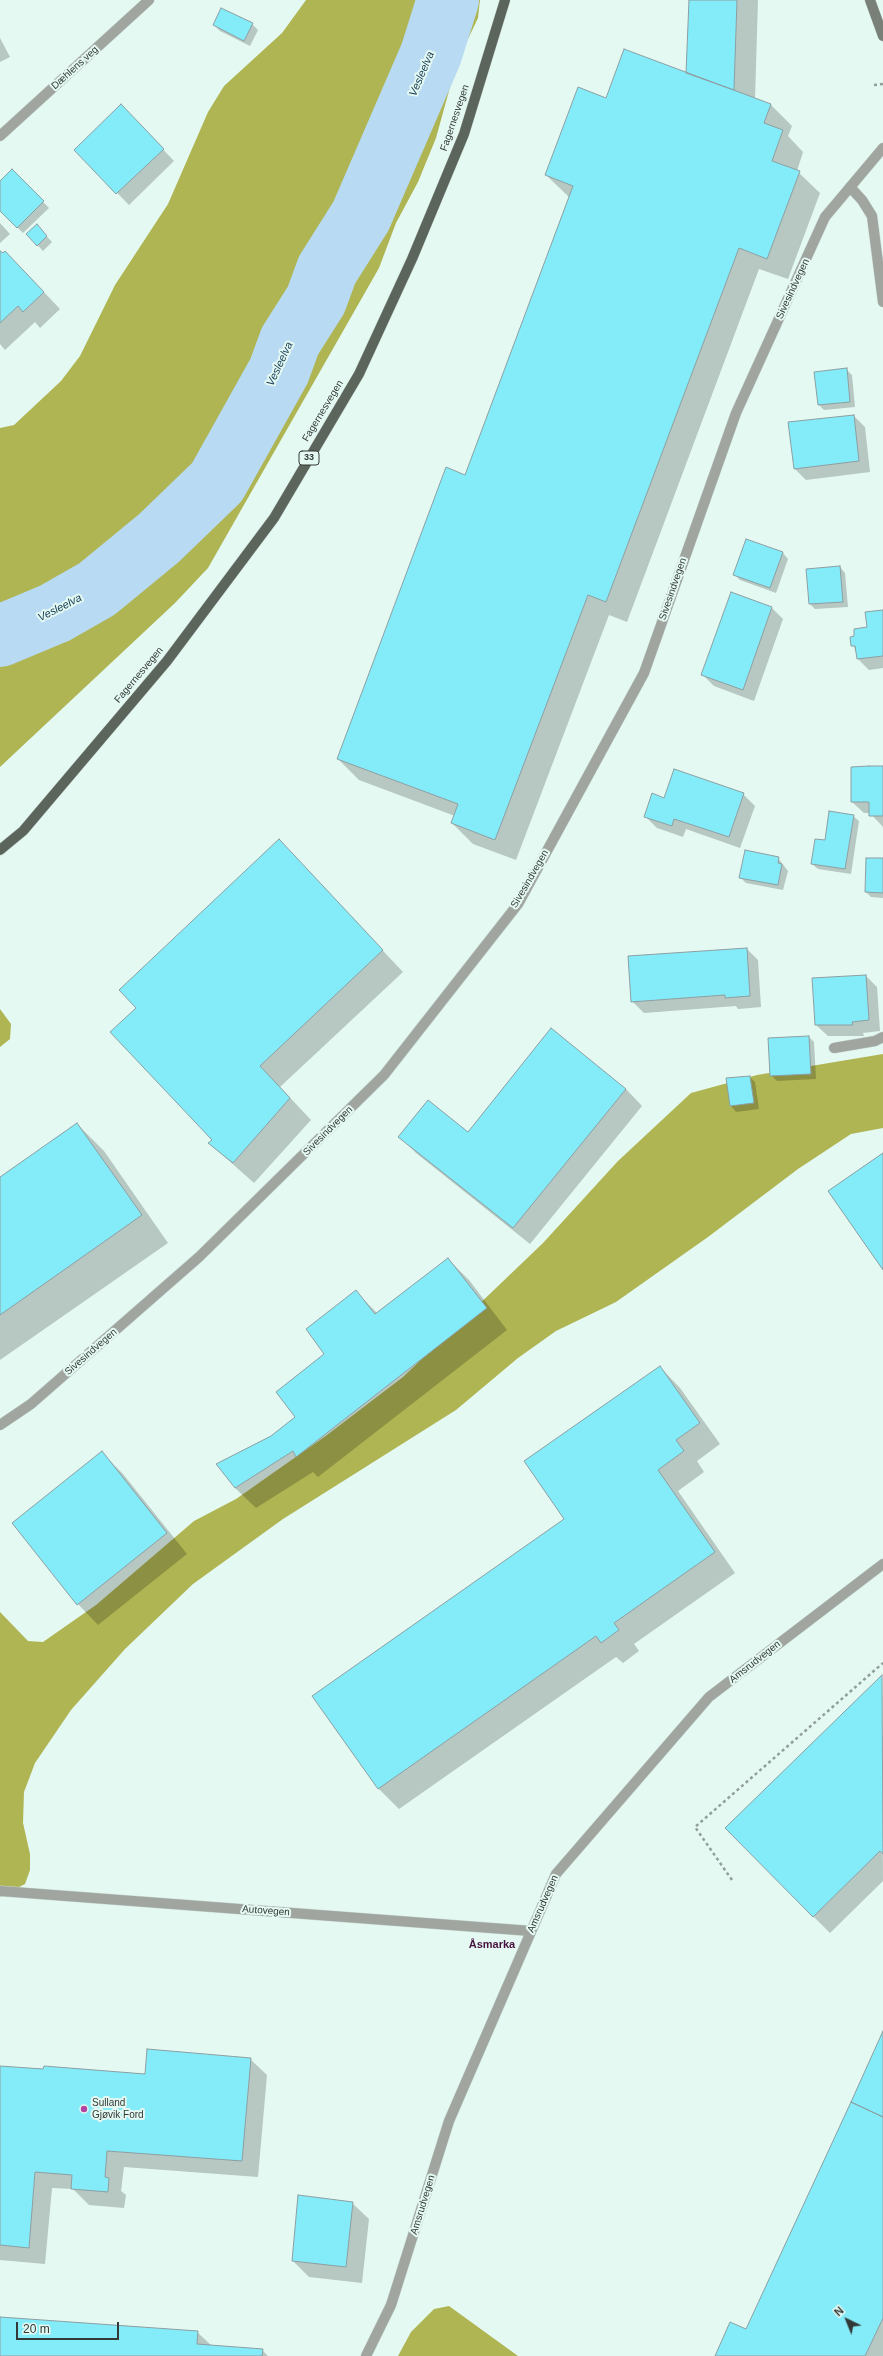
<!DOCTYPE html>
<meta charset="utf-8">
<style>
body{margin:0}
#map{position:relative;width:883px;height:2356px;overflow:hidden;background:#e5f9f3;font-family:Arial,sans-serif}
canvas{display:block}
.north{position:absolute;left:827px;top:2300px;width:40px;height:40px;-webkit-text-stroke:3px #e5f9f3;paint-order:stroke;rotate:317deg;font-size:11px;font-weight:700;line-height:16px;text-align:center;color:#323937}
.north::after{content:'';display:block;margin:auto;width:14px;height:18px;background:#323937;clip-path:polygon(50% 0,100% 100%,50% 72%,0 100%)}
.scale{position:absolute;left:16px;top:2322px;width:103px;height:18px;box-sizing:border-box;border:2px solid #323937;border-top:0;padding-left:5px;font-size:12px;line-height:14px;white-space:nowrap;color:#323937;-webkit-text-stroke:3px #e5f9f3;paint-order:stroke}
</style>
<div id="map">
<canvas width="883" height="2356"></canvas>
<div class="north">N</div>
<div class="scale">20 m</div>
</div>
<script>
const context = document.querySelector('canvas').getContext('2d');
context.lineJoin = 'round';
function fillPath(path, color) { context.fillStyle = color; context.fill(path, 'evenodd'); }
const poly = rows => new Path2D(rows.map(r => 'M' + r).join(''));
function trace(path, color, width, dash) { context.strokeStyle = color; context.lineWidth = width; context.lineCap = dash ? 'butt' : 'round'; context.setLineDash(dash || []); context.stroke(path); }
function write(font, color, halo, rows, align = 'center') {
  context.font = font + ' Arial,sans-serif'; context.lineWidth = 4; context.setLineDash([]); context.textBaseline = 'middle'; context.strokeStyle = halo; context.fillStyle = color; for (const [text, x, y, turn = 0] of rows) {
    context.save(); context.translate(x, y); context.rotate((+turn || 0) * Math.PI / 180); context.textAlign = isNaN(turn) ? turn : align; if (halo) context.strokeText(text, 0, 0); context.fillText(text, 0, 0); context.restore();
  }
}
fillPath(poly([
 [306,0,480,0,478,18,457,62,436,138,418,182,396,223,379,268,208,568,175,603,0,767,0,428,14,425,61,381,80,356,115,285,168,204,208,112,224,86,282,33],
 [0,1009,11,1024,10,1039,0,1047],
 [883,1054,883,1128,851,1134,798,1169,708,1237,616,1302,556,1331,518,1358,456,1410,283,1519,193,1584,125,1649,71,1710,35,1763,24,1792,23,1823,30,1854,30,1870,25,1884,0,1897,0,1612,28,1641,43,1642,96,1605,194,1521,236,1499,327,1435,403,1377,543,1243,618,1161,691,1093,757,1075],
 [449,2306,518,2356,398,2356,411,2332,434,2309]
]), '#b0b553');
fillPath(poly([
 [690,0,758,0,755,99,771,105,792,126,788,136,803,152,797,171,820,193,788,279,759,269,627,622,609,615,516,860,473,844,452,823,455,816,359,780,338,759,466,476,569,197,546,175,606,99,687,74],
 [252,24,258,30,250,46,220,31,214,25],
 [0,38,10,57,0,62],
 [132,117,174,161,129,205,75,150],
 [12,170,49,208,23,233,0,210,0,182],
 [0,223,10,234,0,243],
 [36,225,52,242,43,251,27,234],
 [0,251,22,269,60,309,40,328,35,322,5,350,0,344],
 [846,369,852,375,855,407,824,410,819,405],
 [854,416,865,427,870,472,806,480,795,469],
 [746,540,783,553,788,559,776,593,740,580,734,574],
 [840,567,845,573,848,607,815,609,810,604],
 [772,608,783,619,754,701,714,686,703,675],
 [883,611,883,668,869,670,858,659,851,637,868,628],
 [883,767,883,827,870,813,864,813,852,802],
 [743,794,755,806,740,848,686,829,683,837,657,828,645,816,665,799],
 [853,816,859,821,851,874,818,869,812,864,825,841],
 [279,841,403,972,280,1087,311,1120,254,1183,209,1143,213,1140,138,1008],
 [778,858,788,871,783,890,746,883,740,877],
 [883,859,883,898,871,897,866,892],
 [747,949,758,960,761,1007,738,1009,736,1006,644,1013,632,1001],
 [866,976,877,987,880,1031,863,1033,864,1036,828,1036,816,1025],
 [809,1037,814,1042,816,1079,777,1081,771,1075],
 [750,1077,755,1082,759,1109,736,1112,731,1106],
 [626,1089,642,1106,530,1244,416,1153,400,1137,468,1134],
 [77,1124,104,1151,168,1243,0,1360,0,1178],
 [448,1259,469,1280,507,1330,318,1477,313,1472,256,1508,235,1488,271,1436,297,1417,356,1292,378,1314],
 [660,1367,680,1388,720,1444,697,1461,704,1472,678,1491,735,1573,634,1644,639,1651,623,1663,616,1657,399,1809,378,1788,566,1519],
 [102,1453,123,1474,187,1554,98,1625,78,1604],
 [882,1676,883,1881,830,1933,813,1916],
 [883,2033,883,2356,716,2356,746,2330],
 [250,2059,267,2075,258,2177,124,2167,121,2191,126,2195,124,2208,89,2205,73,2189,52,2188,45,2264,0,2260,0,2067,146,2075],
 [352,2203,369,2219,362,2283,309,2277,293,2261],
 [0,2318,197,2332,212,2346,262,2350,268,2356,0,2356]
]), '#0003');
trace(poly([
 [0,636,55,613,97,589,159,538,217,482,279,371,290,341,316,300,327,270,361,216,431,54,448,0]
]), '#b8daf2', 62);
const building = poly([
 [689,0,737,0,734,90,686,73,689,0],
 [221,8,253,23,244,41,213,25,221,8],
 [624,49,771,104,764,123,783,130,772,161,800,171,767,259,739,248,606,602,588,595,495,840,451,823,458,804,337,759,446,467,465,475,573,186,545,175,578,87,606,98,624,49],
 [121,104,164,149,116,194,74,150,121,104],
 [12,169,44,201,17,228,0,211,0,181,12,169],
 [37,224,47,236,37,246,26,234,37,224],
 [0,251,3,253,5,251,44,292,23,312,18,306,0,323,0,251],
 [847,368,850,402,818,405,814,372,847,368],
 [854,415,859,461,794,469,788,422,854,415],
 [746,539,783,552,770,588,733,575,746,539],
 [840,566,843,602,809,604,806,569,840,566],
 [731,592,772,607,743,690,701,675,731,592],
 [883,610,883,656,857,659,855,646,851,646,850,637,854,636,854,629,867,627,865,612,883,610],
 [869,766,883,766,883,816,869,816,869,802,851,802,851,767,869,766],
 [674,769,744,793,729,837,674,819,672,826,644,817,652,793,664,798,674,769],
 [829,811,854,815,845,869,811,864,815,839,825,840,829,811],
 [279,839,383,950,260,1066,290,1098,233,1163,208,1143,212,1140,110,1032,136,1008,119,990,279,839],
 [745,850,779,857,778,863,782,864,778,885,739,878,745,850],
 [866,858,883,858,883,893,865,892,866,858],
 [747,948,750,996,725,998,725,995,631,1002,628,956,747,948],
 [866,975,869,1020,852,1022,853,1025,815,1025,812,978,866,975],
 [551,1028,626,1089,513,1228,398,1137,428,1100,468,1132,551,1028],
 [809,1036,811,1074,770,1076,768,1038,809,1036],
 [750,1076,754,1103,730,1106,726,1078,750,1076],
 [77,1123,142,1215,0,1315,0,1177,77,1123],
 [883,1153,883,1270,828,1191,883,1153],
 [448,1258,487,1308,296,1457,293,1451,235,1488,216,1464,271,1436,295,1417,276,1392,324,1354,306,1329,356,1290,375,1314,448,1258],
 [660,1366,700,1423,676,1440,684,1451,658,1470,715,1552,614,1623,619,1630,601,1643,596,1636,378,1789,312,1696,564,1519,524,1461,660,1366],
 [102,1451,167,1533,77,1605,12,1523,102,1451],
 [882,1675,883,1854,880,1851,813,1917,725,1828,882,1675],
 [883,2031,883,2117,851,2102,883,2031],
 [147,2049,251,2058,242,2161,107,2151,105,2177,109,2178,108,2192,71,2189,72,2175,35,2172,29,2248,0,2245,0,2066,43,2069,44,2066,145,2074,147,2049],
 [851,2102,883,2117,883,2318,865,2356,715,2356,730,2322,746,2329,851,2102],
 [298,2195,353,2202,346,2267,292,2261,298,2195],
 [0,2317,198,2331,197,2344,263,2349,262,2356,0,2356,0,2317]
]);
fillPath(building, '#84ebf9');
trace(building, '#8c9fa2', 1);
const street = poly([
 [0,136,149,0],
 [850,187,862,200,872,216,883,302],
 [834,1048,875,1041,883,1037],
 [0,1425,31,1404,199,1257,384,1075,518,904,644,673,736,413,825,217,883,148],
 [0,1891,531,1931],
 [366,2356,391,2305,449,2121,556,1874,709,1697,883,1564]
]);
const secondary = poly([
 [870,0,883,36]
]);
const primary = poly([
 [0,850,23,831,167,661,274,518,359,374,412,259,464,134,505,0]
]);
trace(street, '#c5d6d1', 11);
trace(secondary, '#c5d6d1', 11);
trace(primary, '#c5d6d1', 11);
trace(poly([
 [874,85,883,84],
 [732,1880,695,1827,883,1663]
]), '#919f9a', 2.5, [3, 3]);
trace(street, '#a0a5a0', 10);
trace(secondary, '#788078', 10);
trace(primary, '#5c655b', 10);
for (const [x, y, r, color] of [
 [84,2109,4,"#b345a2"]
]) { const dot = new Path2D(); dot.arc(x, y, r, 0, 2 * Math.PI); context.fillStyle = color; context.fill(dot); trace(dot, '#e5f9f3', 1.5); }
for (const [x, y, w] of [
 [309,458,20]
]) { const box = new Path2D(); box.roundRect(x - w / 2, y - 7, w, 14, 3); context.fillStyle = '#e5f9f3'; context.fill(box); trace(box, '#323937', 1); }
write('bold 9px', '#323937', null, [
 ["33",309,458]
]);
write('10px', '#323937', '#e5f9f3', [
 ["Dæhlens veg",75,68,-42],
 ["Fagernesvegen",455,118,-71],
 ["Sivesindvegen",793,289,-65],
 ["Fagernesvegen",323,411,-59],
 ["Sivesindvegen",673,589,-71],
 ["Fagernesvegen",139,675,-50],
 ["Sivesindvegen",530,879,-60],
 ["Sivesindvegen",328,1131,-45],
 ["Sivesindvegen",91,1352,-41],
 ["Amsrudvegen",755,1662,-38],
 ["Amsrudvegen",543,1904,-66],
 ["Autovegen",266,1911,4],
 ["Amsrudvegen",423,2205,-73]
]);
write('10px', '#323937', '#e5f9f3', [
 ["Sulland",92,2103],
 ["Gjøvik Ford",92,2115]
], 'left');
write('italic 11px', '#184058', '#e5f9f3', [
 ["Vesleelva",422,74,-67],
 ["Vesleelva",280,364,-65],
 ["Vesleelva",60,608,-27]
]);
write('bold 11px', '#47123f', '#e5f9f3', [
 ["Åsmarka",492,1945]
]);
</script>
